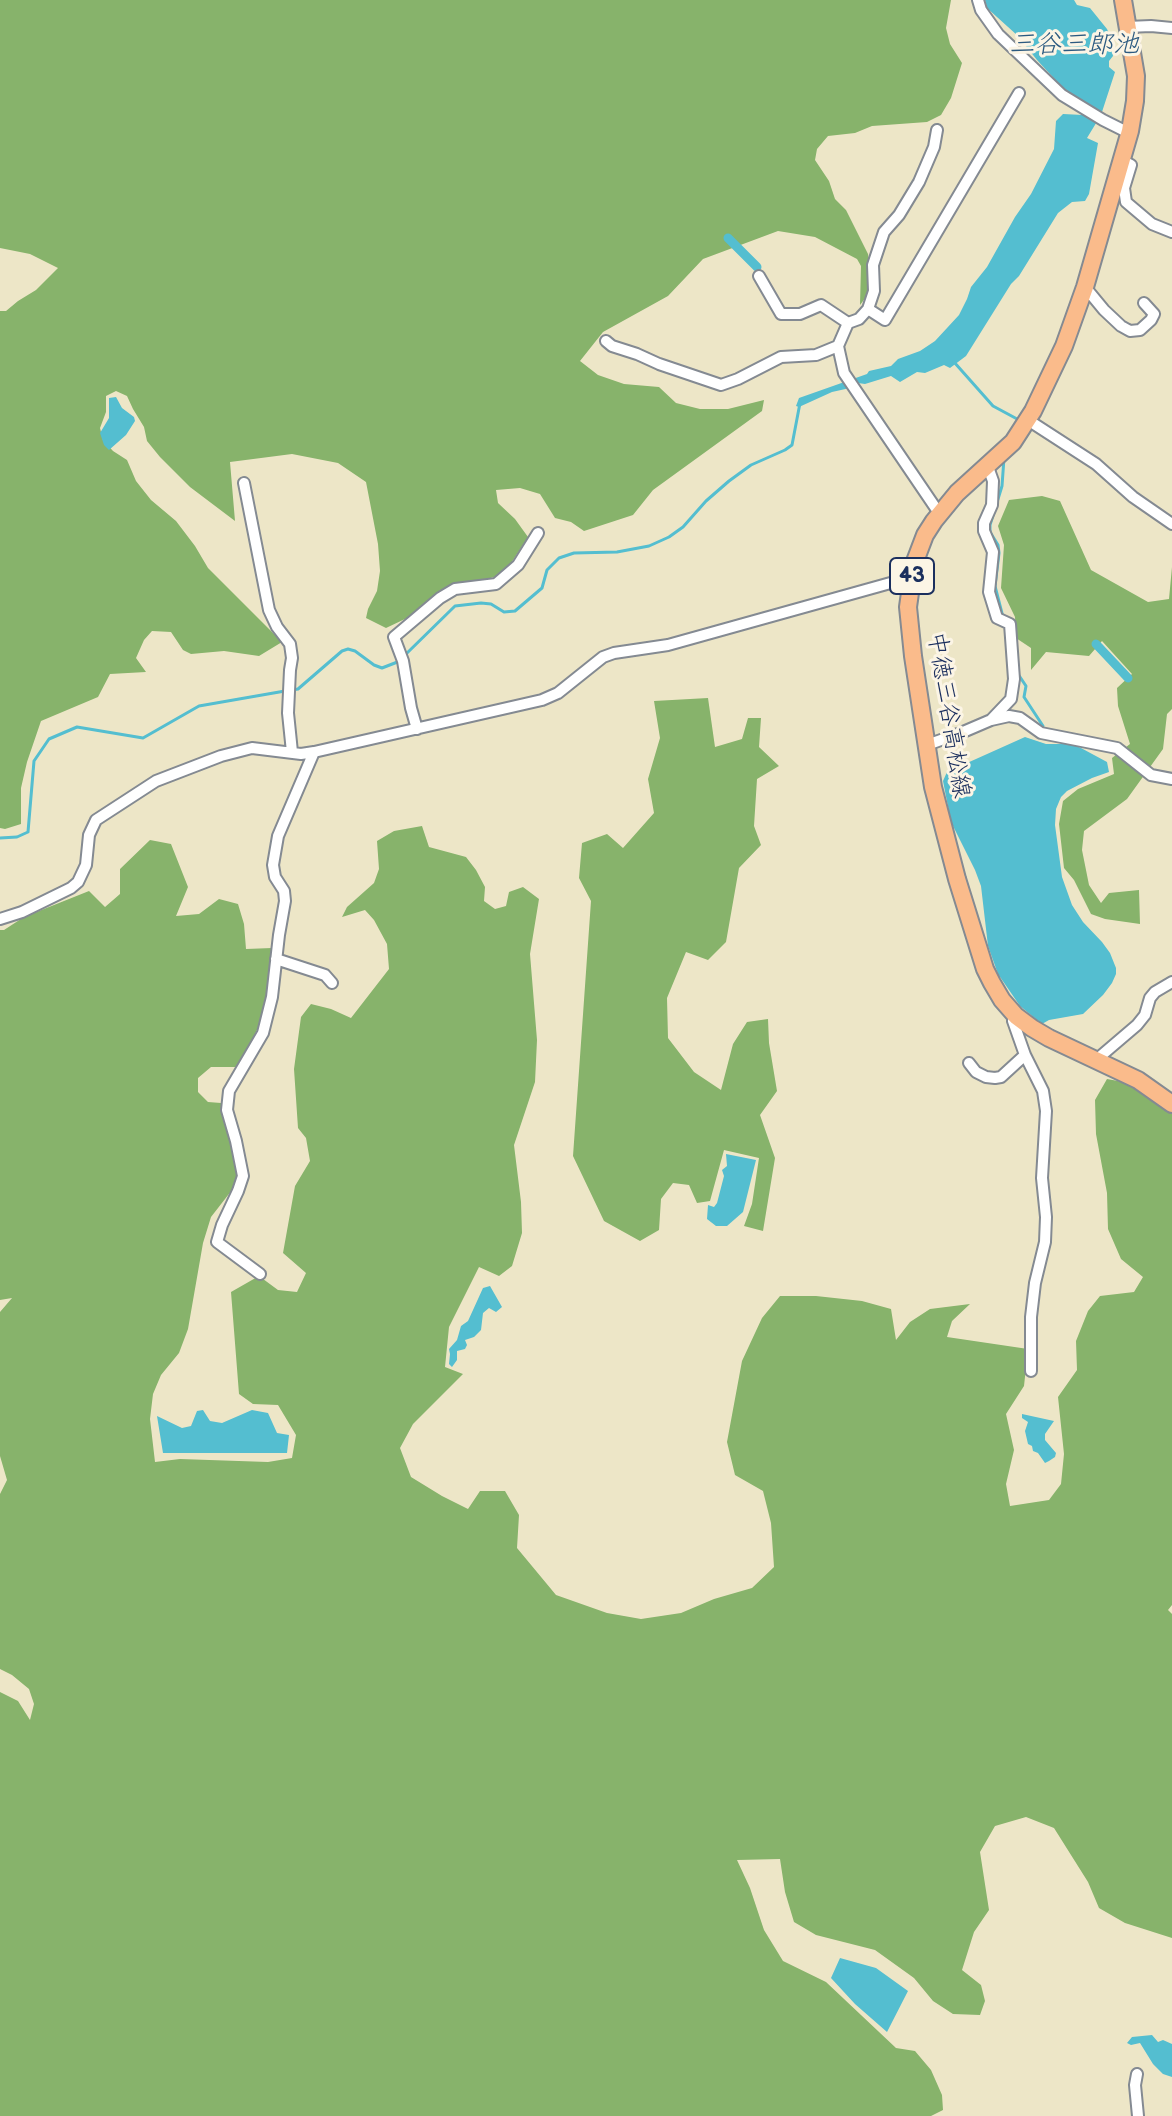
<!DOCTYPE html>
<meta charset="utf-8">
<style>
body{margin:0}
canvas{display:block;background:#ede6c7}
</style>
<canvas width="1172" height="2116"></canvas>
<script>
const context = document.querySelector('canvas').getContext('2d');
context.lineJoin = 'round';
function fillPath(path, color) { context.fillStyle = color; context.fill(path, 'evenodd'); }
const poly = rows => new Path2D(rows.map(r => 'M' + r).join(''));
function trace(path, color, width, dash) { context.strokeStyle = color; context.lineWidth = width; context.lineCap = dash ? 'butt' : 'round'; context.setLineDash(dash || []); context.stroke(path); }
function write(font, color, halo, rows, align = 'center') {
  context.font = font + ' "Balsamiq Sans","Klee One",sans-serif'; context.lineWidth = 6; context.setLineDash([]); context.textBaseline = 'middle'; context.strokeStyle = halo; context.fillStyle = color; for (const [text, x, y, turn = 0] of rows) {
    context.save(); context.translate(x, y); context.rotate((+turn || 0) * Math.PI / 180); context.textAlign = isNaN(turn) ? turn : align; if (halo) context.strokeText(text, 0, 0); context.fillText(text, 0, 0); context.restore();
  }
}
fillPath(poly([
 [0,0,951,0,946,28,950,44,962,63,951,98,941,115,927,122,872,126,855,133,828,136,817,149,815,160,829,181,835,199,846,210,868,254,871,273,869,293,860,305,861,266,857,259,815,237,778,231,703,259,668,296,603,332,580,361,598,375,624,384,659,387,676,403,700,409,728,409,764,400,762,411,653,490,633,515,584,531,571,522,555,518,540,494,520,488,496,490,498,503,515,519,528,537,504,574,464,586,424,610,386,628,366,618,368,609,377,591,380,571,378,544,366,482,338,463,292,454,230,462,235,521,190,487,160,457,147,441,144,427,133,409,127,396,116,391,106,396,106,412,100,428,103,440,113,451,127,460,136,481,151,500,176,521,195,546,208,568,282,642,259,656,224,651,191,654,183,650,171,632,152,631,144,640,136,658,146,672,110,674,98,697,41,721,27,762,21,788,21,824,5,829,0,828,0,311,6,311,18,301,36,290,58,268,30,254,0,248],
 [1042,496,1060,501,1091,570,1148,602,1169,599,1172,567,1172,709,1167,714,1163,749,1127,799,1084,831,1082,850,1089,885,1101,903,1109,893,1139,890,1140,924,1105,919,1091,914,1074,880,1064,868,1059,824,1063,801,1078,789,1114,774,1112,758,1130,744,1118,706,1117,688,1132,674,1102,641,1089,656,1046,652,1031,670,1031,648,1016,638,1015,617,1001,588,1004,545,998,526,1009,500],
 [708,698,715,747,742,739,748,718,761,718,759,747,779,766,757,779,754,826,761,845,739,868,726,942,708,960,686,952,667,998,668,1038,694,1072,721,1090,733,1044,747,1022,768,1019,769,1043,777,1091,760,1115,775,1158,763,1231,744,1226,752,1204,759,1158,724,1150,710,1201,697,1203,689,1185,673,1183,661,1199,659,1230,640,1241,604,1221,573,1156,591,901,579,878,582,843,607,834,623,848,654,813,648,779,660,738,654,701],
 [422,826,429,847,466,857,476,870,485,887,484,901,495,909,506,906,509,892,523,887,539,899,530,954,537,1040,535,1082,514,1145,521,1202,522,1233,512,1266,499,1276,479,1267,449,1327,445,1367,463,1374,413,1424,400,1448,411,1477,442,1496,468,1509,480,1491,505,1491,519,1515,517,1548,556,1595,607,1613,641,1619,681,1613,714,1599,752,1588,774,1567,771,1523,763,1491,735,1475,727,1442,742,1361,762,1318,780,1296,816,1296,862,1301,891,1309,896,1340,910,1322,930,1309,970,1304,952,1321,947,1337,1028,1349,1024,1386,1006,1414,1014,1450,1006,1484,1010,1506,1049,1500,1061,1484,1064,1454,1058,1397,1077,1370,1076,1341,1088,1311,1100,1296,1134,1292,1143,1277,1121,1259,1108,1229,1107,1193,1096,1134,1095,1100,1107,1079,1118,1081,1153,1095,1172,1110,1172,1605,1168,1610,1172,1614,1172,1938,1125,1923,1099,1908,1088,1882,1054,1828,1026,1817,995,1826,980,1852,989,1910,974,1932,962,1970,981,1985,985,2001,980,2015,953,2014,933,2001,914,1978,875,1950,816,1935,794,1922,785,1892,780,1859,737,1860,750,1888,764,1930,783,1961,826,1982,896,2048,915,2051,931,2070,942,2095,943,2110,931,2116,0,2116,0,1692,18,1701,30,1720,34,1704,29,1689,12,1675,0,1669,0,1494,7,1480,0,1456,0,1312,12,1298,0,1300,0,930,4,930,24,917,89,891,105,907,120,894,120,869,150,840,171,844,188,887,176,916,199,914,219,899,238,904,244,924,246,949,272,948,268,995,257,1030,238,1067,211,1067,198,1078,198,1092,208,1102,221,1103,239,1181,211,1217,203,1243,188,1329,179,1353,161,1375,153,1394,150,1419,155,1462,180,1459,268,1462,292,1458,296,1435,278,1405,253,1404,239,1394,231,1292,259,1276,278,1290,297,1292,306,1273,283,1253,295,1186,310,1161,306,1138,298,1128,294,1069,301,1017,311,1004,331,1009,351,1018,389,969,387,944,374,920,365,910,342,917,347,907,374,883,379,869,377,841,394,831]
]), '#87b36b');
fillPath(poly([
 [985,0,1074,0,1077,5,1090,8,1107,29,1111,38,1113,56,1109,61,1109,67,1115,72,1101,115,1087,138,1098,143,1089,194,1085,201,1072,202,1058,213,1019,276,1011,284,966,356,950,368,944,365,925,373,917,372,900,382,891,376,865,384,858,383,850,388,832,392,799,407,796,406,799,398,867,374,869,371,891,366,898,359,920,351,935,341,959,315,967,299,971,287,987,267,1015,217,1031,194,1054,149,1056,121,1063,114,1083,115,1086,113,1037,60,1018,36,987,8],
 [116,397,122,408,134,417,135,421,126,435,109,450,104,445,100,433,109,418,109,398],
 [1025,737,1046,744,1071,744,1081,748,1107,762,1109,772,1092,778,1067,791,1061,797,1056,809,1055,825,1062,877,1072,905,1083,922,1102,942,1110,953,1116,968,1116,974,1112,983,1103,995,1083,1014,1049,1020,1042,1024,1020,1006,998,974,988,946,981,886,975,870,951,822,943,781,947,772],
 [726,1154,756,1160,743,1212,727,1226,716,1226,707,1219,708,1205,714,1207,717,1203,724,1176,722,1170,727,1166],
 [490,1286,502,1307,496,1312,489,1308,483,1313,481,1330,474,1337,465,1340,467,1345,465,1349,457,1351,457,1360,452,1367,449,1364,450,1354,449,1349,457,1340,461,1326,468,1321,483,1288],
 [203,1410,210,1421,222,1423,252,1410,268,1413,277,1433,289,1435,287,1453,163,1453,157,1416,182,1428,191,1426,197,1411],
 [1022,1414,1054,1421,1045,1434,1045,1440,1056,1453,1055,1457,1049,1461,1045,1463,1038,1453,1033,1451,1032,1446,1028,1444,1025,1431,1028,1422,1022,1418],
 [840,1958,876,1968,908,1991,887,2032,855,2004,831,1978],
 [1152,2035,1158,2042,1163,2040,1172,2044,1172,2077,1163,2074,1153,2064,1140,2043,1131,2045,1127,2043,1132,2037]
]), '#54bed0');
trace(poly([
 [954,362,993,406,1019,420],
 [1003,617,995,586,999,553,998,545,990,532,990,525,1002,486,1004,458],
 [405,655,455,606,481,603,491,604,504,612,515,611,542,588,547,570,559,558,574,553,617,552,649,546,669,537,683,527,706,501,729,481,751,465,785,450,792,445,800,403],
 [1018,674,1026,686,1024,697,1043,726,1042,730],
 [292,690,298,689,342,651,348,649,355,651,374,665,382,668,400,661],
 [0,838,17,837,28,832,34,761,49,739,77,727,143,738,199,706,285,691]
]), '#54bed0', 3);
trace(poly([
 [728,238,757,267],
 [1096,644,1128,678]
]), '#54bed0', 9);
const street = poly([
 [978,0,981,10,998,34,1062,95,1103,120,1123,130,1130,131],
 [1127,27,1151,26,1172,28],
 [1121,160,1131,165,1124,188,1126,202,1152,224,1172,232],
 [759,276,781,314,800,314,821,305,848,323],
 [1085,287,1104,310,1121,326,1130,331,1140,330,1151,320,1154,314,1144,303],
 [868,309,874,291,873,265,884,232,899,215,919,182,934,147,937,130],
 [606,341,612,346,637,354,659,364,721,385,738,379,781,357,816,355,838,346],
 [1028,420,1096,464,1133,497,1172,524],
 [988,467,993,481,992,505,984,523,984,531,993,552,989,592,997,618,1010,624,1014,679,1011,699,991,720],
 [244,483,269,610,277,627,290,644,292,658,290,670,288,713,292,752],
 [939,513,844,373,838,346,848,323,859,319,868,309,885,320,1019,93],
 [417,729,411,708,403,661,394,637,440,598,455,589,496,584,518,565,538,533],
 [927,745,963,732,991,720,1009,716,1020,718,1041,733,1117,748,1151,775,1172,779],
 [0,919,22,912,71,888,78,882,86,865,89,835,96,820,156,781,221,756,252,748,301,754,314,752,542,700,558,693,603,657,614,653,668,645,912,577],
 [276,959,325,975,332,983],
 [1016,1016,1013,1021,1025,1055,1043,1091,1046,1111,1042,1178,1046,1217,1045,1242,1035,1283,1031,1317,1031,1371],
 [1096,1060,1137,1025,1145,1015,1150,998,1155,992,1172,982],
 [969,1063,976,1072,986,1077,995,1078,1001,1077,1025,1055],
 [260,1274,217,1242,222,1225,238,1191,243,1176,236,1141,227,1110,229,1091,263,1033,272,997,279,935,285,901,284,891,275,877,273,865,278,836,314,752],
 [1137,2074,1135,2085,1138,2116]
]);
const primary = poly([
 [1123,0,1136,76,1135,101,1130,131,1085,287,1064,346,1033,411,1013,442,957,493,934,521,925,535,914,564,908,607,913,656,933,787,957,879,985,969,992,983,1002,1000,1016,1016,1032,1028,1049,1038,1138,1080,1172,1104]
]);
trace(street, '#848a92', 14);
trace(primary, '#848a92', 20);
trace(street, '#fff', 10);
trace(primary, '#fabb8b', 16);
for (const [x, y, w] of [
 [912,576,44]
]) { const box = new Path2D(); box.roundRect(x - w / 2, y - 18, w, 36, 6); context.fillStyle = '#fcf5e5'; context.fill(box); trace(box, '#1b2f5e', 2); }
write('bold 22px', '#1b2f5e', null, [
 ["43",912,576]
]);
write('24px', '#1b2f5e', '#fcf5e5', [
 ["中徳三谷高松線",948,715,81]
]);
write('italic 26px', '#2c5a80', '#fcf5e5', [
 ["三谷三郎池",1074,45]
]);
</script>
